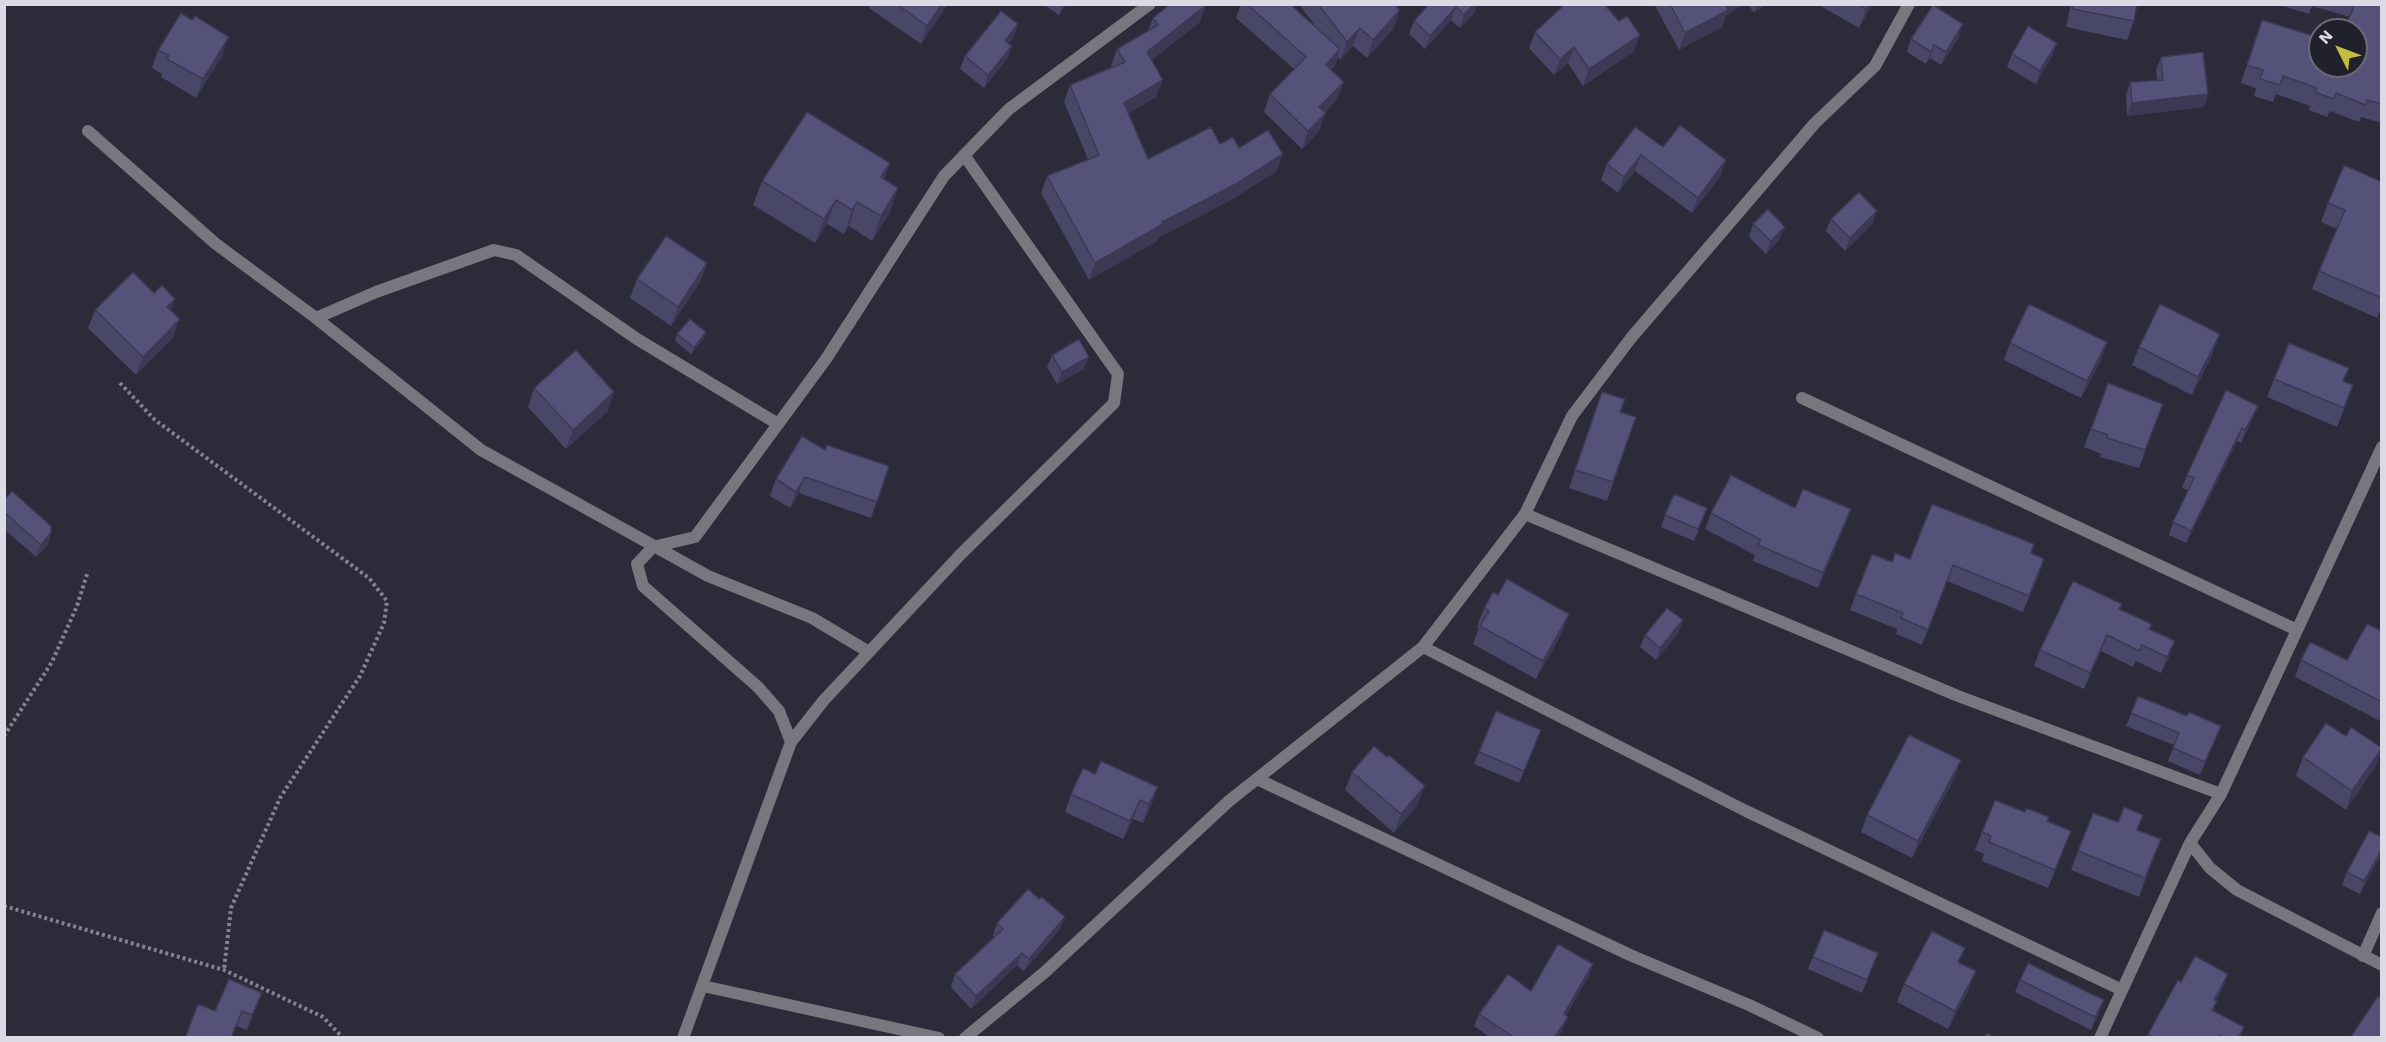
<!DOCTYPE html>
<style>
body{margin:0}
#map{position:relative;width:2386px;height:1042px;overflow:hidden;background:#2b2b39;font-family:"Work Sans",sans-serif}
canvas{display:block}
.frame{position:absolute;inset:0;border:6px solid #dbdbe5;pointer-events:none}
.north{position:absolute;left:2308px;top:18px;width:60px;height:60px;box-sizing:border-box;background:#21212e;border:2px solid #6b6b77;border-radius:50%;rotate:312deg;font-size:16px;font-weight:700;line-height:24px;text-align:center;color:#dbdbe5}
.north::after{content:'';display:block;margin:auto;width:21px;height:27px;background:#c4bc3d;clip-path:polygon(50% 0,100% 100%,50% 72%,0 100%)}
</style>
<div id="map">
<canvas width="2386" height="1042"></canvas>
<div class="frame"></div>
<div class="north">N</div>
</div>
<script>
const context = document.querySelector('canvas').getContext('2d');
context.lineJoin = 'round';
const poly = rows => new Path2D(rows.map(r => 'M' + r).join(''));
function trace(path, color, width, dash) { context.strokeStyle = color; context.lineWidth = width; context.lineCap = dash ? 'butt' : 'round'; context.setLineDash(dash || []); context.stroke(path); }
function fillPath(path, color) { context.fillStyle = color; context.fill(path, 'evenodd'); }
trace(poly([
 [120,383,155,420,369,578,387,601,384,623,360,676,280,798,231,908,224,970],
 [4,736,52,662,77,606,88,571],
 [4,906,224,970,323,1017,343,1038]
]), '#848490', 4, [3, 3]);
trace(poly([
 [88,131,216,244,316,318,481,450,708,576,812,618,869,652],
 [316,318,376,292,494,250,516,255,637,339,778,424],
 [1802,398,2297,630],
 [1525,514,1958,696,2221,794],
 [1423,647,1746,811,2122,990],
 [791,742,824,700,961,554,1114,403,1118,374,964,155],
 [1257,779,1630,955,1749,1005,1818,1038],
 [2190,843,2210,868,2237,890,2382,965],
 [2363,956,2382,913],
 [703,986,939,1038],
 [683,1038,791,742,779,711,758,687,643,586,637,564,653,547,695,537,826,359,944,176,1009,109,1150,4],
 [965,1038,1045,972,1229,801,1423,647,1525,514,1572,416,1631,338,1815,123,1875,66,1909,4],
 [2100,1038,2190,843,2221,794,2382,447]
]), '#77787f', 12);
fillPath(poly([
 [871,4,948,4,921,44,869,8],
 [1043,4,1066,4,1059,15],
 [1241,4,1290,4,1316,27,1301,7,1302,4,1394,4,1394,28,1367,58,1353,46,1340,60,1338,57,1334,67,1331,70,1337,99,1325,112,1319,131,1302,149,1264,112,1270,94,1294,69,1236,18],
 [1429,4,1477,4,1475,12,1460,28,1451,20,1425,49,1409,34,1414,21],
 [1654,4,1744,4,1726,15,1722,27,1679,50],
 [1748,4,1766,4,1754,13],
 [1817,4,1872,4,1859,28],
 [2071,4,2137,4,2134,21,2127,40,2066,27],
 [2276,4,2382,4,2382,123,2361,117,2359,122,2330,111,2327,117,2309,110,2310,106,2276,94,2273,102,2254,96,2256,88,2241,83,2262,20,2356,66,2350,17,2312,6,2309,14],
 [1153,18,1200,22,1151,60,1156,97,1129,113,1148,159,1220,144,1239,148,1277,171,1229,201,1158,238,1157,241,1089,280,1041,193,1047,176,1088,159,1064,102,1070,85,1112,67,1111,66,1117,49,1148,31],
 [1535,32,1634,51,1583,86,1568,63,1554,75,1529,48],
 [1014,37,1008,43,1012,46,1007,59,984,88,960,69,965,56],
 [1959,37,1941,65,1930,58,1926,64,1907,52,1911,39],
 [2057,43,2052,56,2036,84,2007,67,2012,54],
 [158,50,222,56,196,98,161,77,162,74,152,68],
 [2161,57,2208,94,2204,107,2127,116,2126,95,2130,82,2157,80,2156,70],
 [1663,147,1721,175,1692,213,1635,171,1618,193,1601,180,1607,164],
 [890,163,884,179,890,212,872,241,849,226,844,234,827,224,815,243,753,205,762,181],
 [2382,182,2382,306,2377,318,2312,289,2319,271,2337,229,2321,222,2328,203],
 [1831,219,1873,223,1845,251,1826,231],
 [1753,224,1780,239,1766,254,1749,237],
 [707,263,700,282,671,326,630,298,637,279],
 [95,310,171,310,173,338,136,375,88,328],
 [677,334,704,338,691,354,675,341],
 [2107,342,2101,360,2081,398,2004,360,2010,343],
 [2139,347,2213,353,2192,395,2132,365],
 [1052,355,1084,369,1057,384,1047,367],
 [2274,379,2344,381,2346,404,2337,427,2267,397],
 [2108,383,2163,404,2139,468,2100,457,2101,454,2084,447],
 [534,388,608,411,566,449,528,407],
 [2258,406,2253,418,2241,443,2237,441,2186,543,2169,535,2173,522,2188,490,2182,488,2187,475],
 [1595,410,1620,412,1636,417,1607,501,1569,488],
 [825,450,889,466,871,518,799,493,790,508,770,496,776,479],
 [4,500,51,533,47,546,36,557,4,529],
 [1795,508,1851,509,1845,525,1818,588,1753,561,1755,555,1705,529,1711,513],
 [1665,515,1702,521,1694,541,1661,527],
 [2031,553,2039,575,2023,612,1947,581,1922,645,1896,634,1897,629,1850,610,1856,594,1892,562,1910,559],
 [1498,595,1569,614,1562,633,1536,679,1473,644,1479,628,1477,627,1484,608],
 [2120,609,2152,624,2150,629,2169,657,2161,673,2136,661,2133,667,2101,651,2084,689,2034,666,2040,650],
 [1683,620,1678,633,1656,660,1640,647,1645,635],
 [2382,631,2382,722,2295,677,2301,660,2347,660],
 [2138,696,2216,738,2200,775,2168,761,2174,745,2126,726],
 [1541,730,1519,783,1474,764,1479,752],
 [2346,736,2382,749,2375,767,2346,810,2296,776,2303,757],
 [1352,772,1418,804,1394,833,1345,790],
 [1095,774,1158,787,1151,805,1143,823,1133,819,1123,839,1065,812,1071,794],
 [1955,777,1912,858,1861,832,1867,815],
 [2048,822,2064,849,2048,888,1982,861,1984,854,1975,850,1982,832],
 [2137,830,2161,839,2139,897,2071,870,2078,851],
 [2382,837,2382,852,2360,894,2342,885,2347,872],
 [1039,899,1065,917,1060,929,1024,971,1017,965,971,1009,951,987,955,974,994,937,993,936,997,923],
 [1813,957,1873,966,1862,993,1808,969],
 [1960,963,1969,989,1948,1029,1897,1002,1904,984],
 [1593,964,1589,976,1566,1015,1563,1029,1558,1038,1491,1038,1474,1026,1479,1014],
 [2020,980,2099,1013,2091,1030,2015,992],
 [2181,982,2224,985,2216,1001,2214,1011,2244,1027,2240,1038,2146,1038,2148,1034],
 [262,993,247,1030,236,1026,215,1011]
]), '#484767');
fillPath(poly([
 [942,4,948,4,921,44,927,26],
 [1063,4,1066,4,1059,15],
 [1474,4,1477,4,1475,12,1460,28,1464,15],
 [1723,4,1744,4,1726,15,1722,27,1679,50,1685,33],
 [1757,4,1766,4,1754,13],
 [1869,4,1872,4,1859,28,1866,9],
 [1206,5,1200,22,1141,69,1147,52],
 [1456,7,1451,20,1425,49,1430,36],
 [1400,10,1394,28,1367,58,1373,40],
 [1018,24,1014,37,1000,53,1005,41],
 [1963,24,1959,37,1941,65,1946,52],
 [1360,28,1353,46,1340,60,1347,42],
 [1640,35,1634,51,1583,86,1589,69],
 [229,37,222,56,196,98,203,79],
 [2057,43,2052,56,2036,84,2040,71],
 [1934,45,1930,58,1926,64,1931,52],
 [1012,46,1007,59,984,88,988,75],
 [1574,47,1568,63,1554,75,1560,59],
 [1340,49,1334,67,1320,82,1326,65],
 [1163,80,1156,97,1118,120,1124,103],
 [1344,82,1337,99,1313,125,1319,107],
 [2208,94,2204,107,2127,116,2132,103],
 [1326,113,1319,131,1302,149,1308,131],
 [1283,154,1277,171,1229,201,1158,238,1157,241,1089,280,1095,263,1162,222],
 [1641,155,1635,171,1618,193,1624,177],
 [1726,160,1721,175,1692,213,1698,198],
 [890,163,881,187,881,177],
 [898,188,890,212,872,241,881,216],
 [836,200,827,224,815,243,824,219],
 [857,202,849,226,844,234,852,210],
 [1877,211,1873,223,1845,251,1850,238],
 [1785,227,1780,239,1766,254,1771,241],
 [707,263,700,282,671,326,678,307],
 [175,299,169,317,167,307],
 [180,319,173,338,136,375,143,357],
 [706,332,704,338,691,354,694,348],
 [2220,334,2213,353,2192,395,2198,377],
 [2107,342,2101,360,2081,398,2087,381],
 [1089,357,1084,369,1057,384,1062,372],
 [614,392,608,411,566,449,573,430],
 [2258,406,2253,418,2241,443,2245,430],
 [2242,428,2237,441,2186,543,2191,531],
 [805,477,799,493,790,508,796,492],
 [1851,509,1845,525,1818,588,1823,573],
 [51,533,47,546,36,557,41,545],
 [2044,559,2039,575,2023,612,2029,596],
 [1569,614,1562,633,1536,679,1543,661],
 [1683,620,1678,633,1656,660,1660,648],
 [2107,635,2101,651,2084,689,2090,673],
 [2175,641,2169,657,2161,673,2167,657],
 [2221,726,2216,738,2200,775,2205,762],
 [2382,749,2375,767,2346,810,2352,791],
 [1961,760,1955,777,1912,858,1918,841],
 [1425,786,1418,804,1394,833,1401,814],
 [1158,787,1151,805,1143,823,1149,804],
 [1140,800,1133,819,1123,839,1130,821],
 [2161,839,2154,858,2139,897,2145,878],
 [2382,849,2382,852,2360,894,2364,881],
 [1065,917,1060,929,1024,971,1029,959],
 [1022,953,1017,965,971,1009,976,996],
 [1593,964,1589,976,1559,1026,1564,1014],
 [1976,971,1969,989,1948,1029,1955,1011],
 [2228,974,2224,985,2210,1012,2214,1000],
 [262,993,256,1008,247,1030,252,1015],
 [2104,1000,2099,1013,2091,1030,2095,1017],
 [1568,1017,1563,1029,1558,1038,1554,1038]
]), '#3b3954');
const building = poly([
 [897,4,942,4,927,26,897,4],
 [1170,4,1206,5,1147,52,1163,80,1124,103,1148,159,1211,127,1220,144,1233,137,1239,148,1268,130,1283,154,1236,184,1162,222,1163,224,1095,263,1047,176,1099,155,1070,85,1125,62,1117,49,1158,25,1153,18,1170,4],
 [1247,4,1290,4,1340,49,1326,65,1344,82,1319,107,1326,113,1308,131,1270,94,1306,57,1247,4],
 [1318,4,1394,4,1400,10,1373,40,1360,28,1347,42,1318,4],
 [1429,4,1474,4,1464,15,1456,7,1430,36,1414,21,1429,4],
 [1565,4,1604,4,1619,21,1627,16,1640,35,1589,69,1574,47,1560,59,1535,32,1565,4],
 [1670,4,1725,4,1728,10,1685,33,1670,4],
 [1857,4,1869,4,1866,9,1857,4],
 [2073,4,2137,4,2134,21,2073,9,2073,4],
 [2355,4,2382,4,2382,104,2367,100,2365,105,2336,93,2333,99,2315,92,2317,88,2283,76,2280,85,2260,79,2263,70,2247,65,2262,20,2320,38,2320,66,2356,66,2356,30,2344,30,2355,4],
 [1933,5,1963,24,1946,52,1934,45,1931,52,1911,39,1933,5],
 [1001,11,1018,24,1005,41,1012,46,988,75,965,56,1001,11],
 [181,13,192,20,195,16,229,37,203,79,167,59,169,56,158,50,181,13],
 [2028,26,2057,43,2040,71,2012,54,2028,26],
 [2203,52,2208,94,2132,103,2130,82,2163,80,2161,57,2203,52],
 [807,112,890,163,881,177,898,188,881,216,857,202,852,210,836,200,824,219,762,181,807,112],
 [1680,125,1726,160,1698,198,1641,155,1624,177,1607,164,1635,127,1663,147,1680,125],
 [2344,165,2382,182,2382,271,2381,272,2382,273,2382,298,2319,271,2345,210,2328,203,2344,165],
 [1859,192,1877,211,1850,238,1831,219,1859,192],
 [1768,209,1785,227,1771,241,1753,224,1768,209],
 [666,236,707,263,678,307,637,279,666,236],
 [133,272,154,293,162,285,175,299,167,307,180,319,143,357,95,310,133,272],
 [2029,304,2107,342,2087,381,2010,343,2029,304],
 [2160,304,2220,334,2198,377,2139,347,2160,304],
 [690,319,706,332,694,348,677,334,690,319],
 [1079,339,1089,357,1062,372,1052,355,1079,339],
 [2289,343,2349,368,2343,381,2353,385,2344,408,2274,379,2289,343],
 [576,350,614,392,573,430,534,388,576,350],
 [2108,383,2163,404,2145,450,2107,438,2108,435,2091,429,2108,383],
 [2226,390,2258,406,2245,430,2242,428,2191,531,2173,522,2194,478,2187,475,2226,390],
 [1602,392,1625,399,1620,412,1636,417,1613,482,1575,470,1602,392],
 [802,436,825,450,827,445,889,466,877,502,805,477,796,492,776,479,802,436],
 [1731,475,1795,508,1803,489,1851,509,1823,573,1758,545,1761,540,1711,513,1731,475],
 [12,491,51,526,51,533,41,545,4,512,4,500,12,491],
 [1674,494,1707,508,1698,529,1665,515,1674,494],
 [1932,504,2034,544,2031,553,2044,559,2029,596,1953,565,1928,630,1901,618,1903,613,1856,594,1872,554,1892,562,1895,553,1910,559,1932,504],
 [1507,579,1569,614,1543,661,1480,626,1489,611,1484,608,1493,592,1498,595,1507,579],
 [2073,581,2122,604,2119,609,2152,624,2149,629,2175,641,2167,657,2142,645,2139,651,2107,635,2090,673,2040,650,2073,581],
 [1667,608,1683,620,1660,648,1645,635,1667,608],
 [2367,624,2382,631,2382,702,2301,660,2310,642,2347,660,2367,624],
 [2138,696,2187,716,2189,712,2221,726,2205,762,2173,748,2179,733,2131,713,2138,696],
 [1496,711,1541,730,1524,771,1479,752,1496,711],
 [2326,723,2346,736,2351,727,2382,748,2352,791,2303,757,2326,723],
 [1909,735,1961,760,1918,841,1867,815,1909,735],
 [1374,746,1387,757,1389,755,1425,786,1401,814,1352,772,1374,746],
 [1101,761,1158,787,1149,804,1140,800,1130,821,1071,794,1083,768,1095,774,1101,761],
 [1995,800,2025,812,2026,808,2049,817,2047,821,2071,831,2055,870,1989,842,1991,836,1982,832,1995,800],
 [2124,807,2143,815,2137,830,2161,839,2145,878,2078,851,2093,813,2118,822,2124,807],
 [2369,831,2382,837,2382,849,2364,881,2347,872,2369,831],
 [1028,889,1039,899,1042,897,1065,917,1029,959,1022,953,976,996,955,974,1003,929,997,923,1028,889],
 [1824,930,1878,953,1867,980,1813,957,1824,930],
 [1932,931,1965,948,1958,962,1976,971,1955,1011,1904,984,1932,931],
 [1558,944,1593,964,1564,1014,1568,1017,1554,1038,1515,1038,1479,1014,1508,974,1531,991,1558,944],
 [2195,956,2228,974,2214,1000,2217,1002,2212,1010,2244,1027,2238,1038,2223,1038,2219,1035,2218,1038,2155,1038,2148,1034,2178,980,2181,982,2195,956],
 [2028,963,2104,1000,2095,1017,2020,980,2028,963],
 [229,979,262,993,252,1015,242,1011,231,1038,185,1038,198,1004,215,1011,229,979],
 [2378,996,2382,999,2382,1038,2350,1038,2378,996],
 [1987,1033,1997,1038,1984,1038,1987,1033]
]);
fillPath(building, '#545278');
trace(building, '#3b3954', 1.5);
</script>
